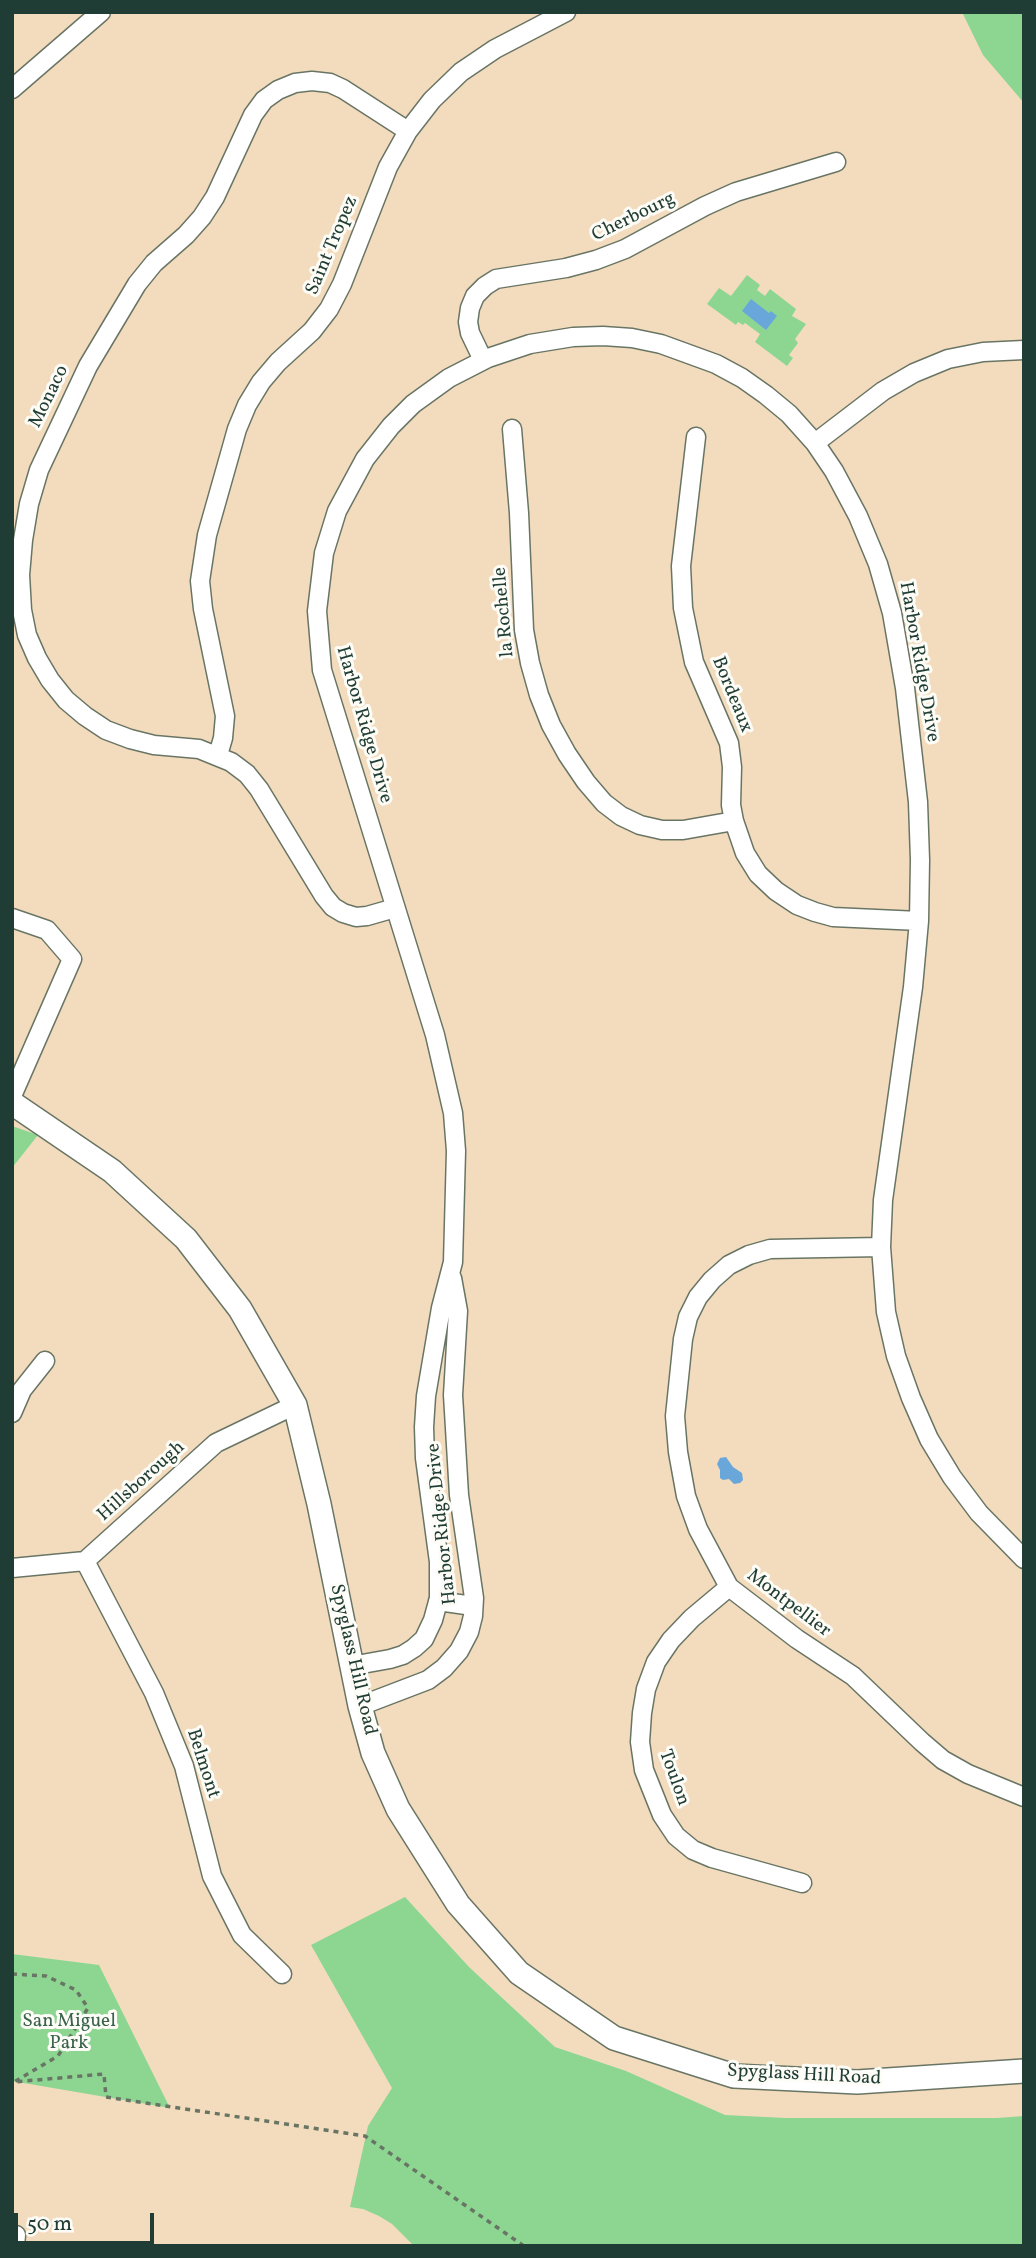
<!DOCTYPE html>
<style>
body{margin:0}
#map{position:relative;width:1036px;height:2258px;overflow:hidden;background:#f3dcbd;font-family:Vollkorn,serif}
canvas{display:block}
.frame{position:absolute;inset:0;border:14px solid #1f3d34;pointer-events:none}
.scale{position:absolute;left:14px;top:2213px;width:140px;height:32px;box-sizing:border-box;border:4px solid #1f3d34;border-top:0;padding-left:9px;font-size:21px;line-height:24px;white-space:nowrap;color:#1f3d34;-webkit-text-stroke:5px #fdfcf7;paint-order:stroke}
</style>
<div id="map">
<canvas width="1036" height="2258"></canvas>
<div class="frame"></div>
<div class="scale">50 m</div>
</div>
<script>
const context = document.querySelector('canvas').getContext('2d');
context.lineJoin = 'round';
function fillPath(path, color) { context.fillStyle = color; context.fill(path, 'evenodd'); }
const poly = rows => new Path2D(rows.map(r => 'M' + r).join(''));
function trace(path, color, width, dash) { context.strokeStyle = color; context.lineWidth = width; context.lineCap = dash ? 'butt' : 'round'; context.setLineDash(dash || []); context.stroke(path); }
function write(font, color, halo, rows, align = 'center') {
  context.font = font + ' Vollkorn,serif'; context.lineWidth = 6; context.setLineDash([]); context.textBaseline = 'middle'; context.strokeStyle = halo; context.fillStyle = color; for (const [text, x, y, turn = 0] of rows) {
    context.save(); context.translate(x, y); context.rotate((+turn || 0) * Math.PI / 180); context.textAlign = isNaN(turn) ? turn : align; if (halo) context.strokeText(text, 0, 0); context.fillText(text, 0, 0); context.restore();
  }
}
fillPath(poly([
 [962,12,1024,12,1024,103,983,55],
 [747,275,760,285,757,290,765,296,770,289,796,309,792,316,806,324,795,339,798,343,789,355,793,358,787,366,755,342,760,334,745,323,743,325,738,322,736,325,707,304,719,288,731,296],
 [12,1126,38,1135,12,1168],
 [405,1897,469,1967,555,2047,626,2071,725,2115,786,2118,997,2118,1024,2116,1024,2246,414,2246,392,2224,379,2216,363,2209,350,2207,368,2126,392,2088,311,1945],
 [12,1954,99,1965,170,2108,12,2081]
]), '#8cd692');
fillPath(poly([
 [751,299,769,313,771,311,777,316,766,330,742,311],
 [726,1457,733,1467,742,1473,743,1480,740,1483,734,1484,729,1479,723,1480,720,1478,720,1470,717,1464,720,1458]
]), '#69a7db');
const minor = poly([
 [12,89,101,12],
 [483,360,470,333,468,322,470,308,475,296,485,286,496,279,566,268,596,260,625,249,705,206,736,192,836,162],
 [512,429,519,513,524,630,530,663,539,695,551,725,567,754,586,782,604,803,621,816,640,825,662,830,683,830,734,821],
 [696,437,681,566,683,608,694,662,729,743,732,767,731,805,734,821,745,853,758,874,776,891,797,905,815,912,833,917,919,921],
 [815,443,883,391,914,373,948,359,983,352,1024,350],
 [218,755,223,738,225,716,203,609,200,581,207,535,237,429,247,405,261,382,278,362,312,331,329,309,342,284,388,167,408,131,432,100,461,72,495,49,566,12],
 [395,908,367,916,356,917,343,913,333,907,324,896,259,789,247,774,231,762,199,749,154,745,130,739,106,730,85,716,66,700,50,680,37,658,27,635,22,610,20,575,23,540,29,504,39,470,88,366,137,284,154,263,186,235,202,217,215,197,253,115,264,100,278,90,295,83,312,81,330,83,343,89,408,131],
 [12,918,47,930,72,959,12,1096],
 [881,1247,770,1249,749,1255,729,1265,712,1280,698,1297,688,1317,683,1339,675,1416,678,1452,686,1496,698,1529,729,1587,797,1639,853,1676,922,1742,943,1760,968,1774,1024,1797],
 [12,1413,22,1390,45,1361],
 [85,1561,154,1693,184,1766,212,1876,242,1935,282,1974],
 [12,1568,85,1561,216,1443,295,1405],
 [729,1587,692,1618,671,1640,656,1662,646,1689,642,1713,640,1742,644,1770,662,1815,676,1836,693,1850,712,1858,802,1883],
 [438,1601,473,1606],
 [351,1666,390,1659,403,1655,414,1648,424,1639,433,1620,439,1598,439,1562,425,1458,424,1427,426,1396,441,1308,453,1262,456,1151,453,1113,435,1035,322,670,317,611,324,553,337,511,365,459,391,426,413,404,449,378,488,358,530,344,573,337,603,336,632,338,661,344,716,364,742,378,766,395,789,414,815,443,834,471,858,516,878,564,892,613,905,688,918,802,920,860,919,921,913,987,883,1200,881,1247,886,1312,896,1356,911,1398,929,1439,952,1477,979,1513,1024,1559],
 [360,1706,428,1680,444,1668,459,1651,469,1632,473,1616,474,1598,459,1495,453,1395,458,1311,452,1278],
 [15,2246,16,2235]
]);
const major = poly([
 [12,1103,112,1171,186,1239,240,1309,295,1405,319,1504,360,1706,373,1753,398,1809,458,1904,519,1973,614,2038,734,2076,857,2082,1024,2071]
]);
trace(minor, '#697564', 21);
trace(major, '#697564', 26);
trace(poly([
 [12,1974,46,1976,76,1990,88,2008,58,2056,14,2082,104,2074,106,2097,365,2136,524,2246]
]), '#697564', 3.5, [5, 5]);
trace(minor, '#fff', 18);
trace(major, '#fff', 23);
write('19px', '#1f3d34', '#fdfcf7', [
 ["Cherbourg",634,218,-26],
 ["Saint Tropez",333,246,-67],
 ["Monaco",50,397,-64],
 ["la Rochelle",505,612,-95],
 ["Harbor Ridge Drive",918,662,80],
 ["Bordeaux",731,695,68],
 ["Harbor Ridge Drive",363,725,74],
 ["Hillsborough",142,1482,-42],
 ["Harbor Ridge Drive",443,1524,-96],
 ["Montpellier",788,1604,37],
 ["Spyglass Hill Road",352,1660,77],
 ["Belmont",202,1764,72],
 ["Toulon",673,1778,70],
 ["Spyglass Hill Road",804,2076,3]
]);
write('19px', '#3a634c', '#fdfcf7', [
 ["San Miguel",69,2023],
 ["Park",69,2045]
]);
</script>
